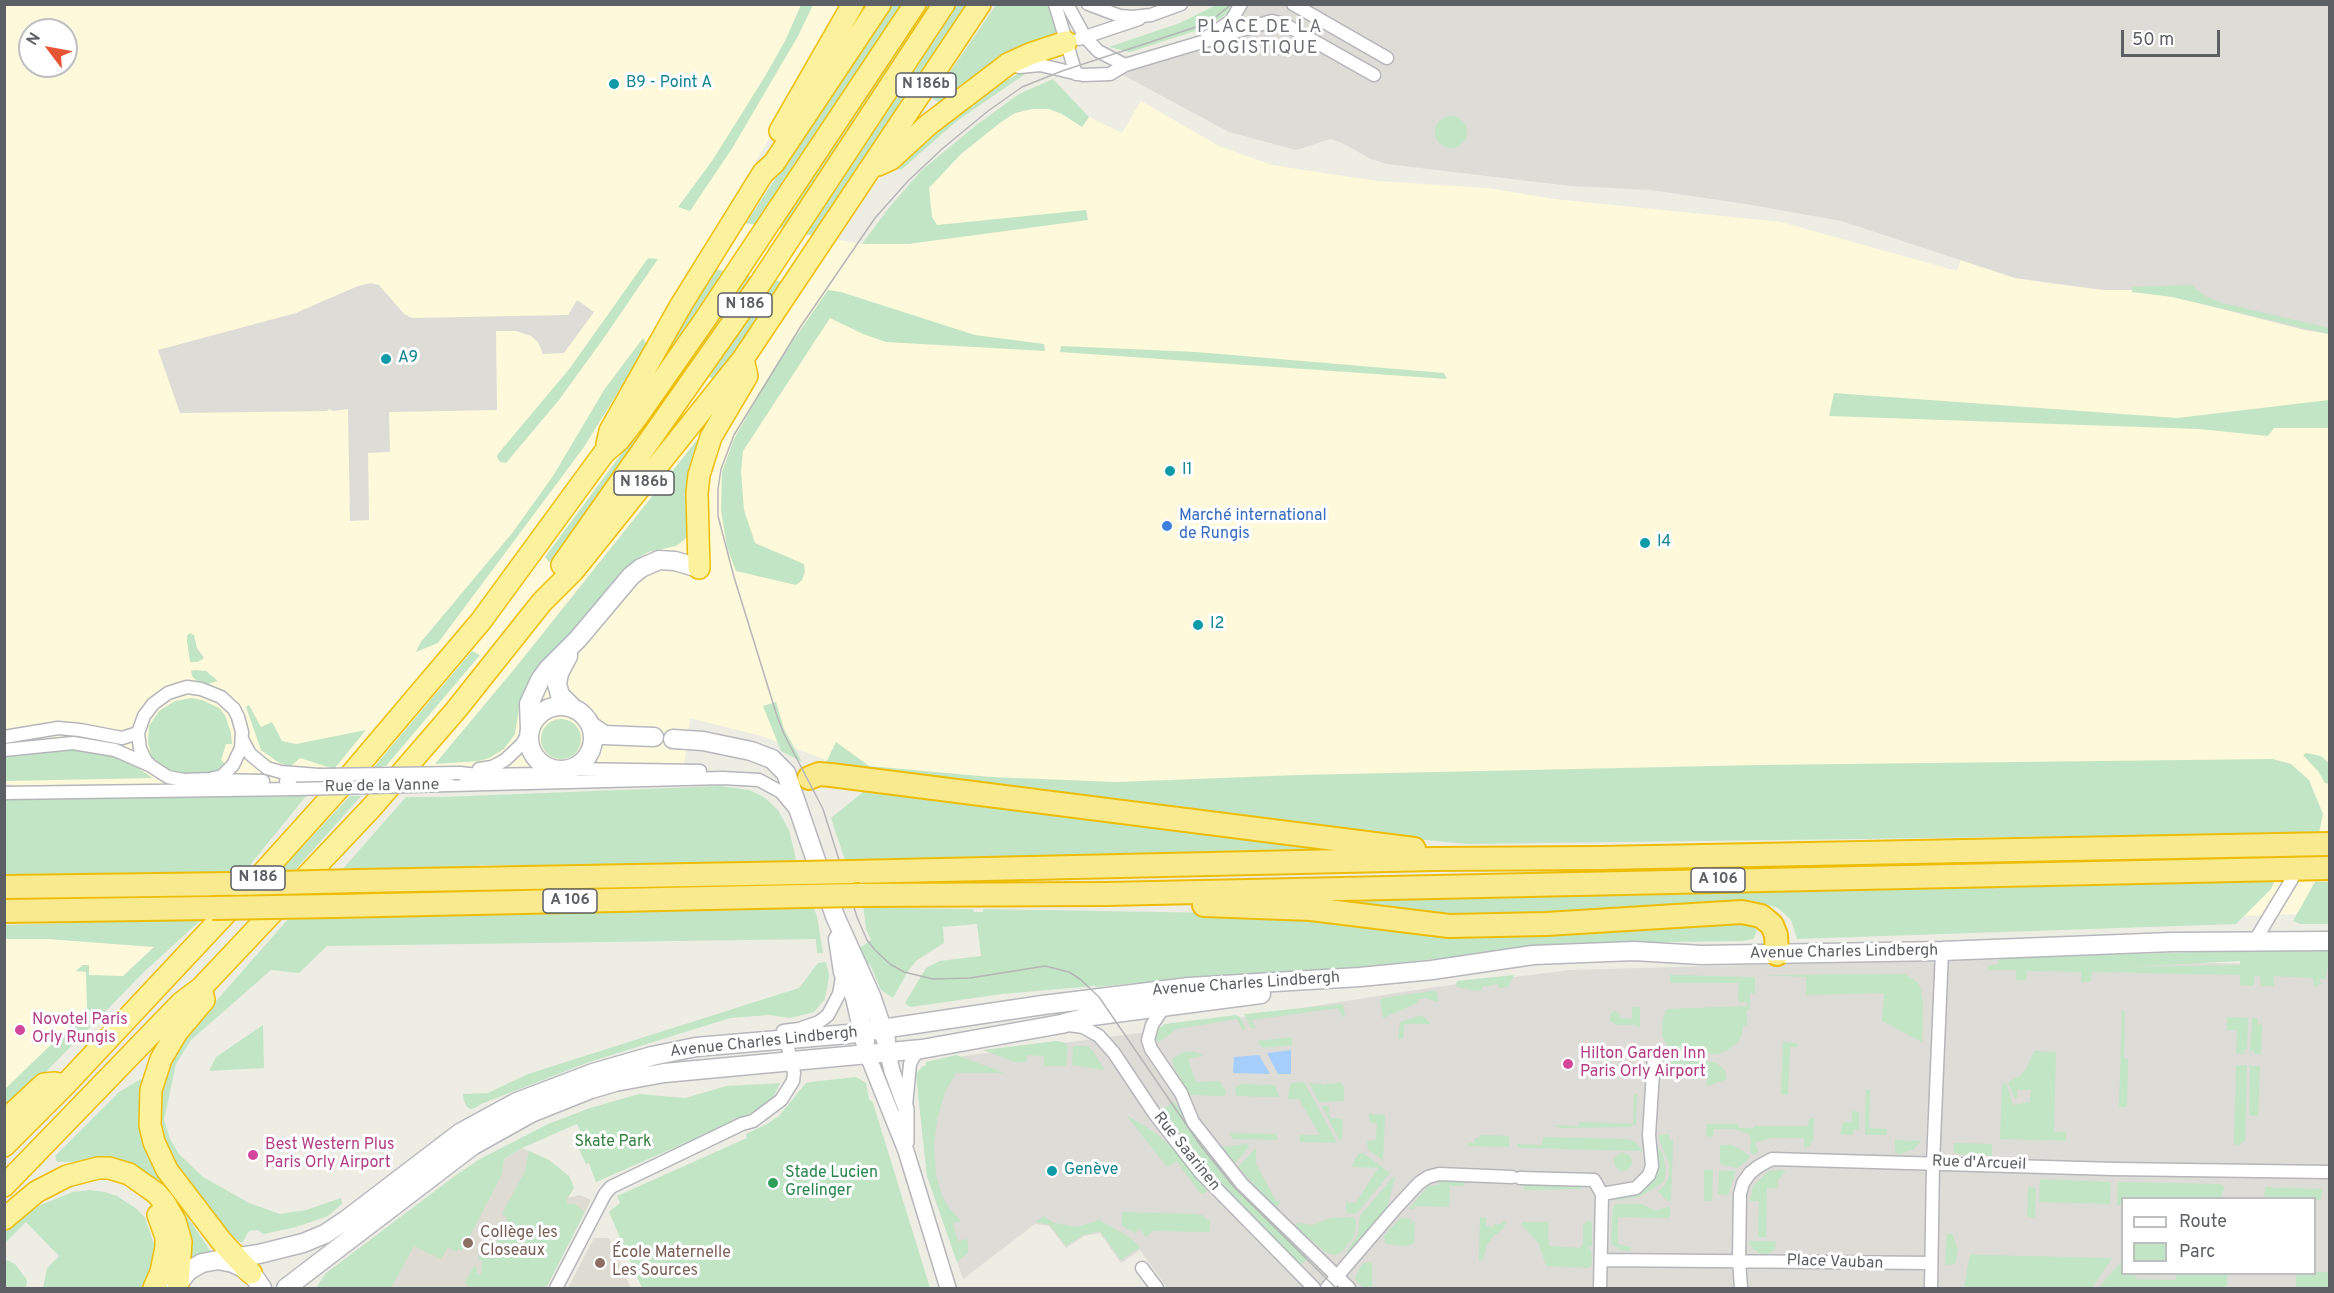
<!DOCTYPE html>
<meta charset="utf-8">
<style>
body{margin:0}
#map{position:relative;width:2334px;height:1293px;overflow:hidden;background:#eeede4;font-family:Overpass,sans-serif}
canvas{display:block}
.frame{position:absolute;inset:0;border:6px solid #5c5f64;pointer-events:none}
.legend{position:absolute;left:2121px;top:1197px;width:195px;height:78px;box-sizing:border-box;background:#fff;border:2px solid #bebfc1;margin:0;padding:8px 10px;list-style:none;font-size:18px;color:#5c5f64}
.legend li{display:flex;align-items:center;gap:12px;height:30px}
.legend b{width:30px;border:2px solid #bebfc1}
.north{position:absolute;left:18px;top:18px;width:60px;height:60px;box-sizing:border-box;background:#fff;border:2px solid #bebfc1;border-radius:50%;rotate:302deg;font-size:16px;font-weight:700;line-height:24px;text-align:center;color:#5c5f64}
.north::after{content:'';display:block;margin:auto;width:21px;height:27px;background:#e55433;clip-path:polygon(50% 0,100% 100%,50% 72%,0 100%)}
.scale{position:absolute;left:2121px;top:30px;width:99px;height:27px;box-sizing:border-box;border:3px solid #5c5f64;border-top:0;padding-left:8px;font-size:18px;line-height:21px;white-space:nowrap;color:#5c5f64;-webkit-text-stroke:4px #fff;paint-order:stroke}
</style>
<div id="map">
<canvas width="2334" height="1293"></canvas>
<div class="frame"></div>
<ul class="legend">
<li><b style="height:8px;background:#fff"></b>Route</li>
<li><b style="height:16px;background:#c1e5c5"></b>Parc</li>
</ul>
<div class="north">N</div>
<div class="scale">50 m</div>
</div>
<script>
const context = document.querySelector('canvas').getContext('2d');
context.lineJoin = 'round';
function fillPath(path, color) { context.fillStyle = color; context.fill(path, 'evenodd'); }
const poly = rows => new Path2D(rows.map(r => 'M' + r).join(''));
function trace(path, color, width, dash) { context.strokeStyle = color; context.lineWidth = width; context.lineCap = dash ? 'butt' : 'round'; context.setLineDash(dash || []); context.stroke(path); }
function write(font, color, halo, rows, align = 'center') {
  context.font = font + ' Overpass,sans-serif'; context.lineWidth = 6; context.setLineDash([]); context.textBaseline = 'middle'; context.strokeStyle = halo; context.fillStyle = color; for (const [text, x, y, turn = 0] of rows) {
    context.save(); context.translate(x, y); context.rotate((+turn || 0) * Math.PI / 180); context.textAlign = isNaN(turn) ? turn : align; if (halo) context.strokeText(text, 0, 0); context.fillText(text, 0, 0); context.restore();
  }
}
fillPath(poly([
 [5,5,844,5,810,71,721,219,862,244,874,244,961,154,1001,122,1015,113,1032,109,1049,109,1062,114,1082,127,1089,117,1122,133,1141,101,1219,146,1272,165,1377,181,1488,188,1554,199,1781,222,1957,271,1961,259,2015,278,2055,284,2104,290,2148,290,2305,330,2329,334,2329,854,2298,914,2244,916,2271,889,2309,806,1013,784,832,762,762,736,690,718,683,776,30,789,5,783],
 [30,30,66,30,66,66,30,66],
 [5,939,48,939,154,947,5,1089]
]), '#fdf9da');
fillPath(poly([
 [1245,5,2329,5,2329,334,2305,330,2148,290,2104,290,2015,278,1841,221,1746,204,1651,190,1570,186,1387,164,1371,159,1342,143,1330,139,1296,150,1229,132,1121,74,1132,61,1215,34],
 [371,283,379,285,404,314,412,318,568,315,577,300,594,312,564,353,543,354,538,342,531,336,516,331,496,331,497,410,389,412,390,452,368,453,369,520,350,521,348,409,333,411,329,409,327,411,180,413,158,350,296,313,358,286],
 [1963,959,2329,965,2329,1288,1167,1288,1140,1250,1121,1263,1100,1233,1084,1236,1066,1248,1049,1226,1035,1224,963,1279,927,1176,918,1093,925,1071,942,1059,1162,1030,1435,987,1570,970],
 [2122,1198,2314,1198,2314,1274,2122,1274]
]), '#dddcd6');
fillPath(poly([
 [522,1148,549,1160,569,1176,574,1188,568,1198,580,1195,591,1200,546,1288,316,1288,325,1274,459,1173,495,1165],
 [594,1238,609,1238,631,1288,568,1288]
]), '#dedcd2');
fillPath(poly([
 [801,5,813,5,798,36,733,147,690,211,678,207,712,161,764,78,785,41],
 [891,5,900,5,756,225,746,223],
 [923,5,932,5,785,227,775,228],
 [956,5,967,5,815,236,804,234],
 [996,5,1050,5,1060,40,942,105,932,98],
 [1216,5,1237,5,1221,18,1198,30,1130,52,1109,47,1180,23],
 [1025,70,1025,74,957,121,901,170,894,167,911,148,985,92],
 [1053,79,1089,117,1082,127,1062,114,1049,109,1032,109,1015,113,1001,122,961,154,929,188,932,217,937,225,1086,210,1088,220,908,244,862,244,888,209,921,171,975,126,1019,94],
 '1435 132a16 16 0 1 1 32 0a16 16 0 1 1-32 0Z',
 [648,258,658,259,601,342,559,400,506,463,500,462,497,457,498,454,570,368],
 [714,269,724,271,660,364,676,330],
 [744,275,759,277,550,563,545,557,642,426],
 [774,280,785,282,716,380,709,377],
 [2191,285,2205,296,2222,303,2329,328,2329,334,2172,297,2132,292,2132,287],
 [828,290,841,292,975,335,1044,344,1045,351,886,342,863,334,830,318,743,451,741,471,744,510,755,543,804,564,805,572,802,580,796,585,736,571,727,547,721,511,722,472,734,439,775,367],
 [643,338,647,345,584,447,438,643,416,652,420,643,513,532,553,476,604,390],
 [1061,346,1196,352,1444,373,1447,379,1060,352],
 [1834,393,2177,418,2329,400,2329,428,2274,428,2268,436,2199,429,1829,416],
 [702,439,690,533,684,540,676,546,648,552,631,563,610,587,530,687,526,686,519,708,515,734,504,749,489,758,479,761,435,764,516,667,697,440],
 [190,633,194,635,197,648,204,658,198,662,190,662,187,641,187,636],
 [472,651,480,655,386,766,373,768],
 [194,670,206,671,218,681,208,684,197,681,192,676,191,671],
 [191,698,202,700,219,708,225,715,231,733,232,744,226,744,221,760,225,764,217,771,204,775,190,775,167,769,152,757,148,743,149,726,159,711,175,701],
 [776,702,784,729,802,762,781,751,763,706],
 [249,705,261,727,272,722,282,741,296,744,366,730,334,769,300,758,290,767,278,762,261,750,246,707],
 '541 739a20 20 0 1 1 40 0a20 20 0 1 1-40 0Z',
 [836,742,869,766,991,777,1116,782,1299,775,1759,765,2273,759,2291,764,2309,780,2323,814,2319,833,1467,844,1248,823,824,767],
 [65,748,89,750,113,756,126,760,153,778,5,781,4,755],
 [2306,753,2321,756,2329,763,2329,784,2325,783,2318,771,2303,755],
 [720,786,749,790,764,797,778,810,789,830,797,863,760,861,546,866,481,865,462,869,341,871,406,797,443,797],
 [868,788,1351,848,1351,855,1211,854,1038,856,846,863,831,818],
 [306,796,241,876,5,877,4,800],
 [350,796,361,796,294,871,279,872],
 [2247,880,2275,880,2271,889,2236,924,1797,939,1791,920,1778,908,1762,903,1651,908,1503,921,1356,905,1359,900,1372,899,1964,888],
 [2315,882,2329,882,2329,924,2301,924,2293,921],
 [812,905,817,916,823,953,817,953,816,939,327,946,299,973,271,970,191,1040,176,1064,164,1120,170,1139,179,1154,203,1177,249,1203,280,1214,306,1210,341,1198,342,1204,328,1216,296,1227,264,1234,257,1230,249,1231,242,1243,231,1236,178,1173,170,1158,156,1117,165,1072,181,1041,290,917],
 [863,905,883,908,973,909,974,912,983,912,983,909,1750,922,1757,930,1753,939,1742,941,1584,943,1340,969,1204,976,1096,987,1091,982,1094,986,1002,994,910,1007,905,1003,926,968,940,961,981,956,977,924,943,927,944,943,917,960,908,971,893,998,881,990,870,964,865,965,858,949,871,940,866,929],
 [202,919,146,970,33,1085,5,1110,5,1089,87,1010,86,972,76,971,77,970,83,965,89,965,89,975,123,976,154,947,48,939,5,939,4,925],
 [2329,948,2329,964,2328,964,2326,979,2320,979,2319,982,2323,983,2314,987,2313,978,2274,976,2274,986,2261,986,2260,976,2254,976,2254,986,2240,985,2240,975,2092,972,2091,982,2081,982,2081,972,2027,971,2026,980,2016,980,2016,970,1988,970,1988,966,1998,964,1999,958],
 [2240,961,2240,965,2122,967],
 [826,962,829,975,827,989,825,999,814,1012,790,1018,769,1015,730,1018,589,1062,481,1104,475,1108,471,1109,467,1107,464,1101,463,1094,488,1093,528,1074,799,988,818,963],
 [1905,974,1918,983,1921,990,1923,1002,1922,1042,1882,1021,1884,993,1806,995,1806,977,1760,975],
 [1514,975,1508,987,1499,988,1498,984,1482,987,1482,990,1477,991,1457,987,1456,984,1457,981],
 [1670,975,1755,977,1755,993,1750,993,1750,1009,1747,1010,1747,1025,1743,1025,1742,1034,1738,1042,1726,1051,1718,1054,1681,1053,1667,1046,1662,1036,1663,1018,1667,1009,1749,1006,1746,1002,1738,1002,1739,983,1670,983],
 [1434,991,1437,992,1438,1002,1426,998,1418,999,1417,1003,1383,1018,1380,1001,1383,998],
 [1343,1004,1345,1017,1343,1017,1338,1008,1251,1020,1256,1028,1251,1028,1244,1014],
 [1632,1007,1640,1007,1640,1028,1635,1025,1616,1025,1610,1021,1610,1015,1614,1011,1619,1013,1621,1018,1632,1019],
 [2122,1011,2125,1011,2124,1059,2128,1059,2127,1107,2119,1107],
 [1236,1015,1240,1017,1246,1030,1243,1030,1237,1019,1177,1029,1159,1042,1156,1039,1158,1029,1165,1024],
 [1422,1015,1431,1024,1404,1024,1403,1039,1398,1039,1400,1022],
 [2227,1017,2248,1018,2247,1050,2244,1050,2244,1054,2236,1053,2237,1030,2227,1030],
 [2252,1018,2258,1018,2258,1024,2262,1025,2261,1054,2254,1054,2254,1051,2250,1051],
 [263,1025,264,1068,209,1071,216,1057],
 [1292,1037,1292,1045,1262,1048,1258,1041],
 [1056,1041,1063,1042,1068,1046,1066,1066,1044,1066,1044,1056,1027,1055,1026,1062,1015,1062,983,1050],
 [1783,1042,1797,1043,1797,1047,1790,1047,1788,1095,1781,1095],
 [1073,1046,1088,1046,1094,1053,1105,1070,1072,1065],
 [1186,1051,1196,1052,1203,1056,1188,1059,1196,1082,1219,1081,1226,1091,1225,1096,1190,1095,1174,1067,1172,1060,1174,1057],
 [2034,1051,2056,1052,2054,1132,2066,1132,2066,1141,2000,1139,2002,1084,2006,1083,2013,1105,2030,1102,2031,1090,2017,1090,2017,1098,2014,1098,2008,1082,2020,1076,2026,1069],
 [956,1055,1005,1073,956,1073,945,1092,937,1120,934,1145,936,1175,942,1196,950,1209,961,1221,953,1223,958,1241,967,1239,968,1244,968,1253,957,1262,927,1176,916,1074,922,1067,926,1065,926,1062],
 [1675,1060,1715,1062,1724,1069,1727,1079,1707,1086,1707,1067,1676,1064,1672,1074,1668,1065],
 [2236,1065,2247,1065,2245,1141,2239,1145,2234,1144],
 [2250,1066,2260,1066,2258,1116,2249,1115],
 [856,1077,866,1083,869,1099,873,1103,930,1288,642,1288,609,1212,620,1203,617,1196,747,1138,746,1134,767,1124,779,1116,805,1084,810,1082],
 [141,1079,144,1082,168,1189,212,1253,189,1263,188,1239,109,1161,57,1162,55,1156,119,1092],
 [1304,1082,1337,1143,1300,1142,1300,1135,1320,1135,1299,1099,1288,1099,1289,1088,1292,1083],
 [780,1083,773,1098,761,1108,742,1118,596,1182,589,1163,586,1164,578,1147,582,1135,577,1124,522,1148,504,1159,502,1174,462,1251,458,1249,456,1252,448,1247,441,1259,414,1246,391,1288,316,1288,325,1274,459,1173,480,1159,548,1124,590,1108,639,1094,685,1098,727,1086],
 [1309,1083,1323,1084,1323,1086,1326,1084,1341,1083,1344,1087,1344,1101,1319,1102],
 [1241,1084,1275,1085,1279,1097,1236,1096,1235,1088],
 [1866,1089,1870,1090,1869,1128,1887,1129,1887,1135,1865,1135],
 [1634,1094,1637,1094,1636,1124,1630,1127,1561,1128,1554,1125,1579,1126,1580,1122,1633,1124],
 [1174,1102,1219,1164,1308,1258,1298,1267,1204,1166,1163,1109],
 [1322,1106,1329,1106,1329,1115,1331,1118,1343,1119,1342,1139,1340,1141],
 [1852,1111,1859,1112,1859,1129,1855,1129,1852,1135,1840,1134,1843,1122,1852,1122],
 [1369,1114,1385,1115,1383,1160,1368,1150,1367,1141,1376,1140,1377,1123,1369,1122],
 [1126,1115,1154,1132,1175,1150,1207,1191,1203,1194,1199,1192,1177,1161,1167,1167],
 [1814,1118,1813,1140,1808,1147,1804,1148,1804,1138,1772,1138,1755,1142,1758,1152,1753,1155,1750,1151,1751,1140,1749,1134,1734,1129,1714,1129,1713,1137,1706,1136,1707,1124,1738,1124,1739,1128,1753,1128,1754,1126,1808,1126,1809,1119],
 [1229,1133,1277,1134,1277,1140,1233,1139],
 [1669,1134,1669,1140,1673,1140,1671,1201,1666,1200,1658,1191,1664,1186,1669,1177,1669,1163,1659,1139,1659,1135],
 [1482,1135,1509,1136,1509,1147,1468,1146,1468,1143,1474,1143,1474,1140],
 [1543,1137,1626,1139,1634,1141,1643,1151,1521,1148,1517,1146,1517,1144,1542,1145],
 [1895,1140,1921,1141,1914,1149,1900,1154,1895,1153],
 [1656,1143,1663,1155,1666,1170,1664,1182,1639,1197,1617,1200,1616,1196,1638,1193,1650,1184,1657,1168],
 [1954,1143,1992,1144,1992,1156,1958,1154,1954,1152],
 [1247,1144,1249,1147,1235,1163,1221,1147],
 [1720,1145,1732,1145,1745,1152,1750,1157,1738,1168,1720,1164],
 [1256,1148,1256,1164,1276,1201,1281,1201,1276,1208,1238,1167],
 [529,1151,549,1160,569,1176,574,1188,567,1198,567,1204,575,1204,585,1212,546,1288,469,1288,465,1282,474,1266,477,1268,477,1274,481,1274,482,1261,478,1259,485,1245,489,1247,495,1245,507,1223,506,1217,502,1214,525,1171],
 '1614 1162a9 9 0 1 1 18 0a9 9 0 1 1-18 0Z',
 [1363,1153,1390,1173,1358,1212,1353,1214,1346,1212,1346,1202,1356,1203,1378,1168,1351,1167,1358,1154],
 [1704,1170,1713,1170,1712,1201,1704,1201],
 [1781,1170,1786,1171,1778,1180,1777,1188,1767,1188,1766,1237,1758,1237,1759,1201,1750,1201,1753,1186,1769,1171],
 [1719,1171,1736,1171,1728,1195,1718,1194],
 [1394,1176,1395,1177,1386,1211,1348,1256,1347,1251,1358,1234,1360,1216],
 [1440,1179,1465,1180,1464,1186,1450,1186,1449,1207,1415,1206,1414,1209,1409,1209,1428,1186,1439,1185],
 [2040,1179,2111,1182,2110,1204,2039,1202],
 [2118,1182,2221,1184,2225,1187,2221,1196,2217,1198,2122,1198,2122,1205,2117,1205],
 [1523,1184,1581,1186,1581,1189,1525,1190],
 [2028,1187,2036,1188,2035,1217,2027,1217],
 [2265,1187,2322,1189,2321,1200,2264,1198],
 [90,1190,105,1192,117,1196,137,1209,145,1218,155,1247,154,1264,143,1288,43,1288,47,1268,59,1256,26,1222,5,1243,5,1231,38,1206,73,1192],
 [1616,1204,1642,1204,1656,1211,1670,1206,1670,1218,1618,1217,1618,1244,1631,1247,1631,1251,1620,1250,1612,1244,1611,1239,1613,1207],
 [1122,1212,1197,1214,1204,1216,1205,1219,1210,1220,1210,1232,1153,1231,1146,1237,1140,1229,1135,1233,1122,1226],
 [1044,1216,1054,1223,1077,1227,1099,1220,1129,1237,1140,1247,1121,1260,1100,1231,1083,1235,1066,1246,1050,1225,1036,1222],
 [1354,1217,1356,1225,1354,1236,1342,1252,1334,1255,1324,1251,1294,1225,1300,1223,1312,1225,1331,1218],
 [1480,1217,1486,1218,1486,1226,1494,1227,1495,1224,1502,1224,1502,1222,1506,1222,1503,1229,1493,1236,1487,1245,1483,1260,1479,1260],
 [1401,1218,1412,1219,1409,1224,1415,1221,1414,1243,1406,1246,1387,1244,1385,1243,1384,1235],
 [1589,1220,1592,1223,1592,1247,1589,1247,1589,1249,1591,1250,1592,1265,1588,1268,1546,1266,1539,1244,1521,1224,1522,1222,1548,1222,1549,1246,1580,1248,1583,1244,1583,1224],
 [1947,1234,1952,1234,1958,1249,1955,1264,1945,1265],
 [1748,1241,1776,1241,1775,1250,1767,1254,1759,1253,1752,1248],
 [1970,1254,1982,1255,2112,1258,2092,1288,1964,1288],
 [7,1260,15,1264,27,1280,26,1288,5,1288,5,1263],
 [2122,1261,2122,1274,2135,1274,2136,1279,2176,1280,2176,1274,2227,1274,2227,1288,2099,1288,2104,1281],
 [1368,1262,1372,1263,1372,1288,1365,1288,1359,1284,1355,1278,1362,1264],
 [2315,1272,2329,1272,2329,1288,2296,1288,2296,1274,2314,1274]
]), '#c1e5c5');
fillPath(poly([
 [1291,1050,1291,1074,1278,1074,1267,1053],
 [1259,1055,1270,1074,1233,1073,1234,1057]
]), '#a6cefd');
const minor = poly([
 [1055,4,1076,74],
 [1067,4,1085,37,1098,51,1125,65,1272,21,1284,24,1374,75],
 [1088,4,1120,16,1133,17,1151,15,1181,4],
 [1293,4,1387,58],
 [1207,37,1231,21,1241,4],
 [1079,39,1139,19],
 [1019,67,1040,65,1083,75,1110,74,1125,65],
 [187,687,201,689,221,697,234,709,238,717,242,732,241,748,233,765,222,776,210,779,184,780,168,777,151,766,146,761,140,749,138,733,144,716,153,704,168,693,187,687],
 [4,737,58,728,80,730,122,738,138,733],
 [242,739,250,754,267,768,281,772,319,775],
 [4,750,73,743,115,750,149,765],
 [479,769,492,767,505,760,522,744,529,732],
 [569,769,700,771],
 [460,773,477,775,542,774,560,770],
 [214,780,263,781],
 [286,781,303,782,319,775],
 [450,785,723,778,759,780,781,792,795,809],
 [4,793,296,789],
 [2254,942,2292,879],
 [1164,1007,1152,1025,1148,1040,1151,1049,1181,1093,1193,1122,1242,1184,1349,1288],
 [1069,1025,1083,1027,1099,1036,1114,1053,1154,1113,1200,1172,1314,1288],
 [783,1031,799,1029,819,1022,828,1015,839,994,843,972],
 [906,1106,910,1064,914,1056,922,1049],
 [1520,1178,1594,1180,1602,1194],
 [1602,1194,1636,1188,1649,1175,1652,1166,1649,1135,1654,1056],
 [1602,1260,1931,1263],
 [1142,1268,1157,1288],
 [556,1288,605,1194,611,1187,742,1124,753,1121,781,1100,793,1081,794,1073,786,1039],
 [1327,1288,1394,1210,1419,1183,1428,1177,1439,1174,1512,1177],
 [1600,1288,1602,1194],
 [1741,1288,1739,1261,1740,1194,1743,1183,1750,1173,1759,1166,1772,1159,2114,1169,2330,1172],
 [1931,1288,1933,1163,1942,951]
]);
const tertiary = poly([
 [888,1054,892,1071,906,1109,906,1142],
 [868,1056,906,1151,948,1288]
]);
const secondary = poly([
 [568,656,559,673,557,684,560,695,574,709],
 '529 738a32 32 0 1 1 64 0a32 32 0 1 1-64 0Z',
 [591,726,604,735,654,737],
 [530,729,529,704,540,680,548,669,578,639,631,576,641,568,659,560,675,561,699,568],
 [673,739,703,741,751,751,772,759,786,773,835,916,871,996,886,1040],
 [838,939,843,972,855,997,865,1042],
 [218,1260,259,1254,303,1243,325,1234,346,1220,460,1133,517,1102,593,1073,652,1056,696,1047,848,1034,1043,1005,1189,987,1360,977,1432,970,1533,955,1634,951,1702,955,1942,951,2172,942,2330,941],
 [175,1288,188,1271,202,1263,218,1260,233,1263,243,1268,255,1278,262,1288],
 [286,1288,472,1146,531,1113,591,1089,615,1082,664,1073,922,1049,1061,1024,1092,1016,1261,994]
]);
const trunk = poly([
 [780,131,853,4],
 [878,165,891,159,928,125,1008,64,1030,54,1066,42],
 [607,444,610,431,681,305,763,173,774,163,880,4],
 [562,565,759,285,944,4],
 [699,568,697,493,699,475,711,437,747,376,743,359],
 [201,988,204,1000,177,1032,161,1059,151,1090,150,1125,154,1142,167,1170,222,1242,251,1273],
 [4,1121,44,1084,55,1083,65,1085],
 [4,1146,65,1085,242,896,342,785,481,621,604,453,619,440,637,417,706,318,915,4],
 [4,1186,181,1003,201,988,372,807,456,710,542,602,574,570,743,359,980,4],
 [4,1219,36,1192,67,1176,98,1168,109,1168,129,1174,156,1193,164,1202,175,1221,181,1242,178,1283],
 [154,1288,161,1272,166,1247,166,1237,158,1215]
]);
const motorway = poly([
 [809,778,819,774,831,775,1414,849],
 [851,872,1434,859,1600,858,2330,844],
 [358,881,801,873],
 [4,887,235,884],
 [860,895,1106,894,2330,868],
 [1204,905,1311,909,1449,926,1546,924,1742,912,1761,916,1772,925,1776,935,1777,954],
 [335,906,804,896],
 [4,911,212,908]
]);
trace(minor, '#b5b6bb', 15);
trace(tertiary, '#b5b6bb', 18);
trace(secondary, '#b6b8be', 21);
trace(trunk, '#edbd06', 24);
trace(motorway, '#edbd06', 26);
trace(minor, '#fff', 12);
trace(tertiary, '#fff', 15);
trace(secondary, '#fff', 18);
trace(trunk, '#fcf19c', 21);
trace(motorway, '#faea8f', 22);
trace(poly([
 [1232,4,1213,19,1193,28,1062,71,1022,87,988,111,942,149,908,181,875,218,801,326,734,435,721,469,718,489,718,516,734,577,777,716,784,734,823,809,857,917,867,940,875,950,890,964,904,972,933,979,970,978,1045,966,1069,972,1080,979,1099,997,1201,1146,1234,1187,1336,1288]
]), '#b5b6b6', 1.5);
const minorBridge = poly([
 [319,775,460,773],
 [296,789,450,785]
]);
const motorwayBridge = poly([
 [801,873,851,872],
 [235,884,358,881],
 [804,896,860,895],
 [212,908,335,906]
]);
trace(minorBridge, '#b5b6bb', 15, []);
trace(motorwayBridge, '#edbd06', 26, []);
trace(minorBridge, '#fff', 12);
trace(motorwayBridge, '#faea8f', 22);
for (const [x, y, r, color] of [
 [614,84,6,"#0f9aa8"],
 [386,359,6,"#0f9aa8"],
 [1170,471,6,"#0f9aa8"],
 [1167,526,6,"#3f7fe0"],
 [1645,543,6,"#0f9aa8"],
 [1198,625,6,"#0f9aa8"],
 [20,1030,6,"#d1479c"],
 [1568,1064,6,"#d1479c"],
 [253,1155,6,"#d1479c"],
 [1052,1171,6,"#0f9aa8"],
 [773,1183,6,"#2e9e5b"],
 [468,1243,6,"#8d6e63"],
 [600,1263,6,"#8d6e63"]
]) { const dot = new Path2D(); dot.arc(x, y, r, 0, 2 * Math.PI); context.fillStyle = color; context.fill(dot); trace(dot, '#fff', 2); }
for (const [x, y, w] of [
 [926,85,60],
 [745,305,54],
 [644,483,60],
 [258,878,54],
 [1718,880,54],
 [570,901,54]
]) { const box = new Path2D(); box.roundRect(x - w / 2, y - 12, w, 24, 4.5); context.fillStyle = '#fff'; context.fill(box); trace(box, '#5c5f64', 1.5); }
write('bold 15px', '#5c5f64', null, [
 ["N 186b",926,85],
 ["N 186",745,305],
 ["N 186b",644,483],
 ["N 186",258,878],
 ["A 106",1718,880],
 ["A 106",570,901]
]);
write('16px', '#0d838f', '#fff', [
 ["B9 - Point A",626,84],
 ["A9",398,359],
 ["I1",1182,471],
 ["I4",1657,543],
 ["I2",1210,625],
 ["Genève",1064,1171]
], 'left');
write('16px', '#366cbe', '#fff', [
 ["Marché international",1179,517],
 ["de Rungis",1179,535]
], 'left');
write('16px', '#5c5f64', '#fff', [
 ["Rue de la Vanne",382,787,-1],
 ["Avenue Charles Lindbergh",1844,953,-1],
 ["Avenue Charles Lindbergh",1246,985,-4],
 ["Avenue Charles Lindbergh",764,1043,-6],
 ["Rue Saarinen",1186,1152,51],
 ["Rue d'Arcueil",1979,1164,2],
 ["Place Vauban",1835,1263,2]
]);
write('16px', '#b23c85', '#fff', [
 ["Novotel Paris",32,1021],
 ["Orly Rungis",32,1039],
 ["Hilton Garden Inn",1580,1055],
 ["Paris Orly Airport",1580,1073],
 ["Best Western Plus",265,1146],
 ["Paris Orly Airport",265,1164]
], 'left');
write('16px', '#368141', '#fff', [
 ["Skate Park",613,1143]
]);
write('16px', '#27864d', '#fff', [
 ["Stade Lucien",785,1174],
 ["Grelinger",785,1192]
], 'left');
write('16px', '#785e54', '#fff', [
 ["Collège les",480,1234],
 ["Closeaux",480,1252],
 ["École Maternelle",612,1254],
 ["Les Sources",612,1272]
], 'left');
context.letterSpacing = '1.5px';
write('18px', '#6d7176', '#fff', [
 ["PLACE DE LA",1260,28],
 ["LOGISTIQUE",1260,49]
]);
context.letterSpacing = '0px';
</script>
